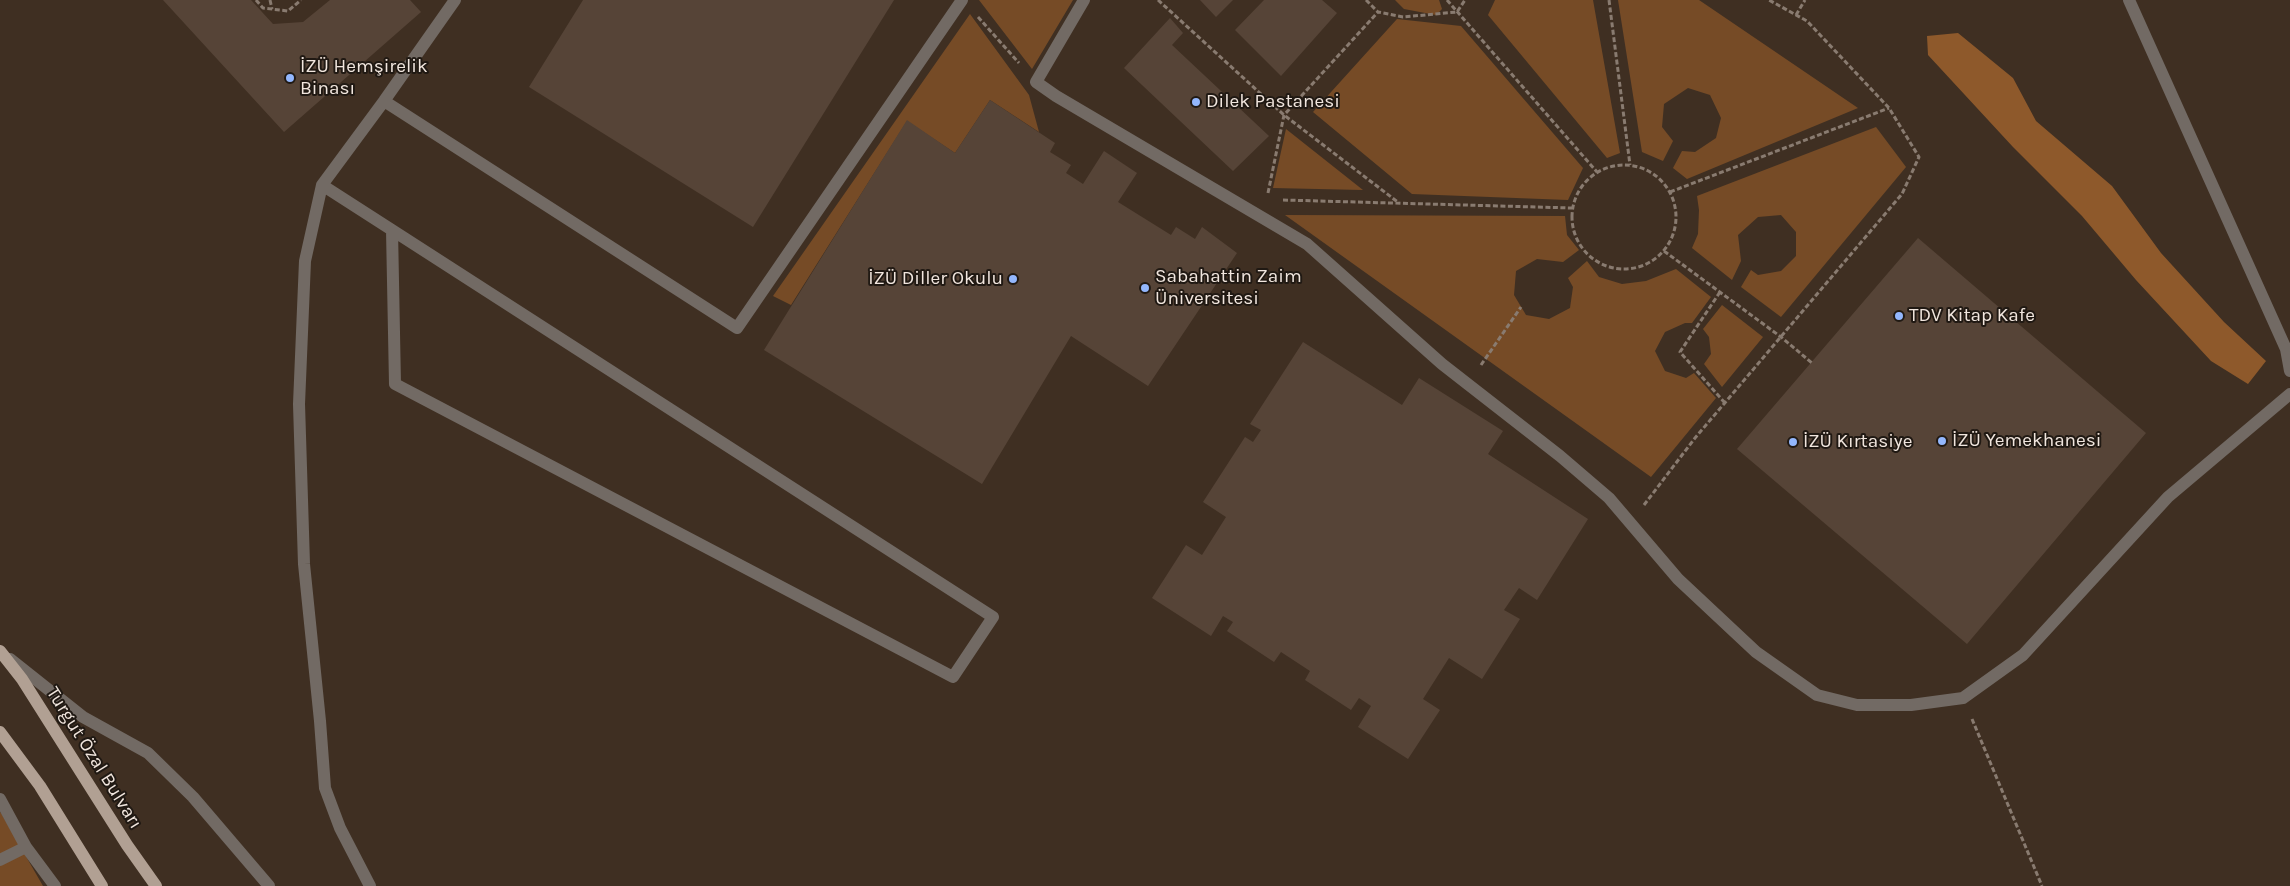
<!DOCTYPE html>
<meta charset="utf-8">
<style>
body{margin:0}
canvas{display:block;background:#3f2f22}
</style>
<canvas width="2290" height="886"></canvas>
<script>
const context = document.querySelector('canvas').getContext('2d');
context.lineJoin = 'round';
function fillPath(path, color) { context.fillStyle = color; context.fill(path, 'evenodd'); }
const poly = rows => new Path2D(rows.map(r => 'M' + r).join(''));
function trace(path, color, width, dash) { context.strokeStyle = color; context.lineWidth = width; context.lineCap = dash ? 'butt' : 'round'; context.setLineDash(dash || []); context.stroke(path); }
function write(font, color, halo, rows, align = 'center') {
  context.font = font + ' Karla,sans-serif'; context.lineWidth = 4; context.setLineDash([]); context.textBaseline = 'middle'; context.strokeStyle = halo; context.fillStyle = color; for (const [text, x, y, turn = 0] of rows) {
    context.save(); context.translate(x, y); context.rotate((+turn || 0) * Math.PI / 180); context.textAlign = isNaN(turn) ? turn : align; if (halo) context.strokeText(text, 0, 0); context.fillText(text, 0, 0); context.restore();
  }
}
fillPath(poly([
 [979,0,1073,0,1032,69],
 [1395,0,1439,0,1442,9,1436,15,1404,9],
 [1495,0,1593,0,1620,153,1607,158,1488,15],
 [1618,0,1699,0,1858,108,1687,179,1673,168,1682,151,1695,152,1716,138,1721,118,1710,95,1688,88,1664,104,1662,127,1673,141,1663,161,1642,152],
 [970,14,1029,95,1039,132,990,100,955,153,907,121,791,305,773,296],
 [1397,19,1461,26,1583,168,1568,200,1412,194,1313,112],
 [1876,127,1906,167,1781,317,1741,287,1751,270,1758,275,1781,271,1796,256,1796,232,1781,215,1758,217,1738,235,1741,261,1732,280,1692,248,1698,234,1699,210,1697,196],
 [1286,129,1363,190,1273,188],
 [1285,215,1565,216,1567,235,1579,250,1563,262,1537,259,1516,271,1514,295,1526,315,1549,319,1570,308,1573,287,1568,278,1587,261,1599,277,1622,284,1646,281,1676,269,1711,297,1692,323,1685,323,1665,332,1655,351,1665,371,1686,378,1694,373,1716,398,1651,477],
 [1722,305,1763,337,1722,387,1704,364,1711,354,1709,337,1703,329],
 [0,812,1,813,43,886,0,886]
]), '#764b26');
fillPath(poly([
 [1958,33,2013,78,2036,121,2112,186,2161,253,2224,322,2266,361,2248,384,2211,361,2136,280,2082,216,2013,147,1928,55,1927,36]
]), '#8e592b');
fillPath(poly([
 [163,0,251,0,273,24,303,22,330,0,410,0,421,12,284,132],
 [583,0,894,0,753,227,529,87],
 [1200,0,1233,0,1216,17],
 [1264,0,1322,0,1337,13,1281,76,1235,30],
 [1170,18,1183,33,1172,45,1269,136,1233,171,1124,68],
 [990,100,1055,143,1050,152,1071,165,1066,173,1083,184,1104,151,1137,173,1118,202,1171,235,1176,227,1195,239,1202,227,1237,253,1148,386,1071,336,982,484,764,350,907,120,955,153],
 [1918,238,2146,433,1967,644,1737,449],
 [1303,342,1402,405,1419,378,1503,431,1488,454,1588,519,1537,600,1519,588,1504,610,1520,619,1482,679,1449,658,1423,699,1440,710,1408,759,1358,727,1371,706,1359,698,1351,710,1305,680,1310,671,1281,652,1274,662,1227,631,1233,622,1223,616,1211,636,1152,598,1186,545,1202,555,1226,517,1203,502,1245,437,1253,442,1261,430,1250,424]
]), '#564437');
trace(poly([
 [256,0,263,8,288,11,301,0],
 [270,0,272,9],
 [1158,0,1284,115,1399,203],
 [1366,0,1378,12,1403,17,1457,12,1465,0],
 [1447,0,1597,172],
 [1609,0,1630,165],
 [1796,15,1805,0],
 [978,17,1019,63],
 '1572 217a52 52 0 1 1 104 0a52 52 0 1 1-104 0Z',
 [1670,192,1889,108],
 [1268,193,1284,115,1378,12],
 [1283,200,1572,208],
 [1664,251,1781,337,1812,363],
 [1720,292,1680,352,1725,403],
 [1481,365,1521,307],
 [1644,505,1695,438,1902,194,1919,157,1889,108,1807,21,1769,0],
 [1972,719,2042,886]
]), '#897b70', 3, [5, 2.5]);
trace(poly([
 [384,101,737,328,962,0],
 [322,185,392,230,993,617,953,677,395,384,392,230],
 [10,659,83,717,148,753,193,797,269,886],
 [0,799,26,847,55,886],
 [0,860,26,847],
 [370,886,340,828,325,788,320,721,304,564,299,404,305,261,322,185,384,101,455,0]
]), '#726a64', 12);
trace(poly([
 [1084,0,1036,82,1056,96,1307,244,1442,364,1560,456,1609,498,1678,579,1756,652,1817,695,1857,705,1911,705,1963,698,2023,655,2168,497,2290,394],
 [2129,0,2286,349,2290,371]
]), '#726a64', 12);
trace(poly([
 [0,651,22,679,127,845,156,886],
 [0,732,40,786,102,886]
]), '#b1a093', 12);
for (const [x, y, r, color] of [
 [290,78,5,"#93b7fd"],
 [1196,102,5,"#93b7fd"],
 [1013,279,5,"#93b7fd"],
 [1145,288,5,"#93b7fd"],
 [1899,316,5,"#93b7fd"],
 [1942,441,5,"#93b7fd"],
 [1793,442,5,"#93b7fd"]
]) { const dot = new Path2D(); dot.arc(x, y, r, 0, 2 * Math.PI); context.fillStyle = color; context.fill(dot); trace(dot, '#201913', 2); }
write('19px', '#f1e6de', '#201913', [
 ["İZÜ Hemşirelik",300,67],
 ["Binası",300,89],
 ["Dilek Pastanesi",1206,102],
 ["Sabahattin Zaim",1155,277],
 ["Üniversitesi",1155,299],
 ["İZÜ Diller Okulu",1003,279,"right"],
 ["TDV Kitap Kafe",1909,316],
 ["İZÜ Yemekhanesi",1952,441],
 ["İZÜ Kırtasiye",1803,442]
], 'left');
write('19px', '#f1e6de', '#201913', [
 ["Turgut Özal Bulvarı",94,758,58]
]);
</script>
